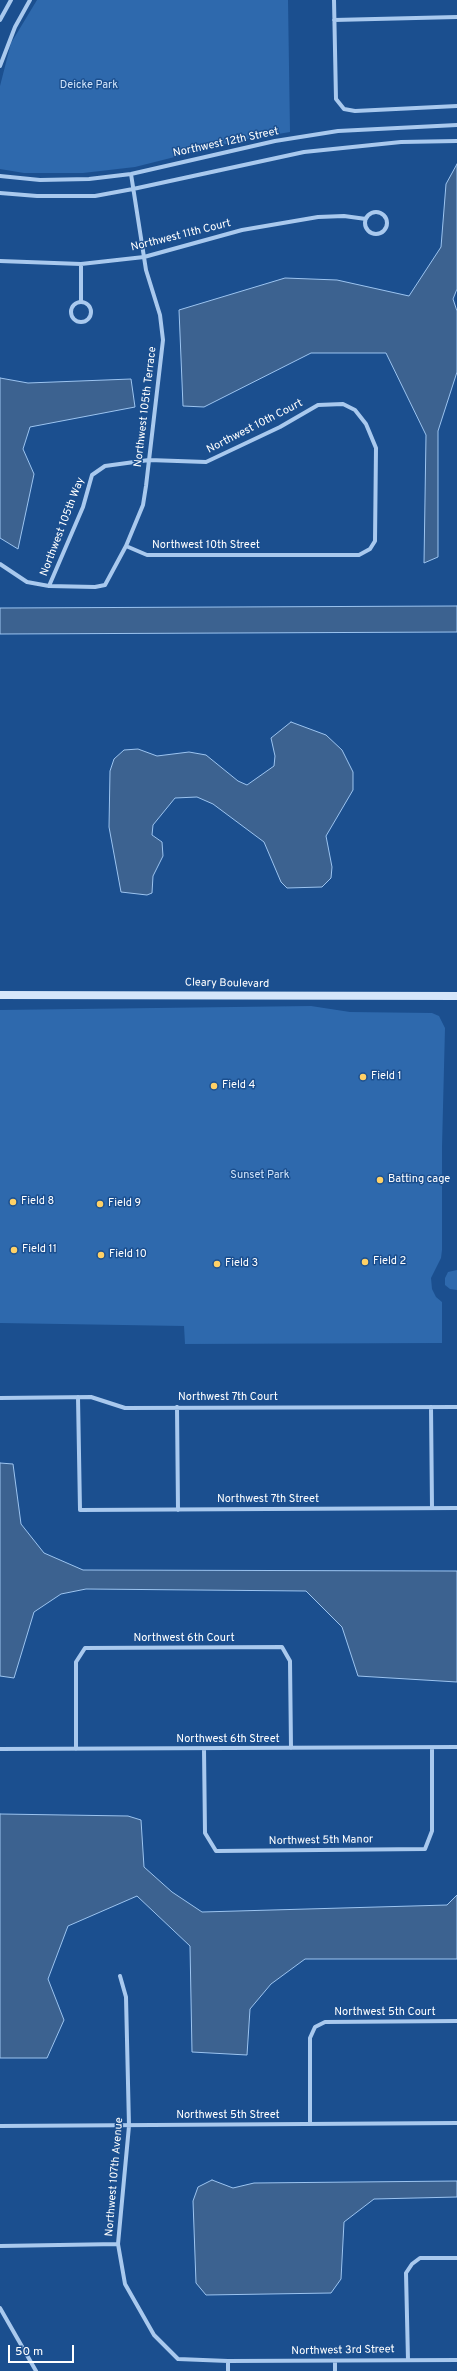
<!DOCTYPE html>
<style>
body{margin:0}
#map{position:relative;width:457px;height:2371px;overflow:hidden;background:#1b4f8f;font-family:Overpass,sans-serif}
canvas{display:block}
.scale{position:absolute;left:8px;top:2345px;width:66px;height:18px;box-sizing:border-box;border:2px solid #fff;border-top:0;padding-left:5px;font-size:12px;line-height:14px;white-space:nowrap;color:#fff;-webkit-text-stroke:3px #1b4f8f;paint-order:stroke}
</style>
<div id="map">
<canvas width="457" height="2371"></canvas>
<div class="scale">50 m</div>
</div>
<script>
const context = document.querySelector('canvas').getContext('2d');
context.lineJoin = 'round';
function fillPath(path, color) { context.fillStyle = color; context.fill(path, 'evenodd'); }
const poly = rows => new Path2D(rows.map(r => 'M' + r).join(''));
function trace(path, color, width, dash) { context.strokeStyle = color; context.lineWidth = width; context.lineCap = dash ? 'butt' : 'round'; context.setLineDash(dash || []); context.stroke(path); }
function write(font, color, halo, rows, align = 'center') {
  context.font = font + ' Overpass,sans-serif'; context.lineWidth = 3; context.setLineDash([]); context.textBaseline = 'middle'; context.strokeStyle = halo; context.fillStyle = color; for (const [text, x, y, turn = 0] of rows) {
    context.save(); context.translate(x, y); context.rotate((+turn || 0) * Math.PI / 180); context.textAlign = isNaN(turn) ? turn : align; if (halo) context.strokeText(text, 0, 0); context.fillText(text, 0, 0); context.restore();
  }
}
fillPath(poly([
 [37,0,288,0,290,132,242,140,135,167,83,173,24,173,0,169,0,86,11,43],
 [311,1006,350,1012,432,1013,439,1016,445,1028,442,1147,442,1250,441,1258,431,1278,432,1289,436,1297,442,1302,442,1343,185,1344,184,1326,0,1323,0,1010],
 [457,1270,457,1290,450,1289,445,1285,445,1278,448,1272]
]), '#2e69ad');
const water = poly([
 [457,164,457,289,453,299,457,311,457,372,438,431,438,557,424,563,426,435,386,353,311,353,204,407,183,406,179,310,285,278,337,280,409,296,441,247,446,184,457,164],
 [0,378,28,383,131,379,135,407,30,427,23,449,34,474,18,549,0,538,0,378],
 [457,606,457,632,0,634,0,608,457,606],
 [291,722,326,735,342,750,353,772,353,790,326,836,332,867,331,878,322,887,287,888,281,882,264,842,213,804,197,797,175,798,153,825,152,835,162,842,163,856,153,876,152,893,147,895,121,892,109,827,110,771,114,759,124,750,138,749,157,756,189,752,206,755,238,781,247,785,274,766,275,756,271,738,291,722],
 [0,1463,13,1464,21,1524,44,1553,83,1570,457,1571,457,1682,358,1676,342,1627,306,1591,86,1589,61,1594,34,1612,14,1678,0,1676,0,1463],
 [0,1814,128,1816,141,1820,144,1867,172,1892,202,1912,447,1905,457,1895,457,1959,305,1959,271,1984,250,2009,247,2055,192,2052,190,1946,137,1896,68,1926,48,1979,64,2020,47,2058,0,2058,0,1814],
 [212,2180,233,2188,254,2183,457,2181,457,2197,374,2199,344,2222,341,2279,331,2293,206,2295,196,2283,193,2201,198,2187,212,2180]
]);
fillPath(water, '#3c6290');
trace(water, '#9cc4f0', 1);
trace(poly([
 [334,0,336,99,344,109,355,111,457,106],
 [0,20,11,0],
 [334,20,457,17],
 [0,66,15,27,30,0],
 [0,176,40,180,89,179,131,174,275,141,338,131,457,125],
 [0,193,37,196,95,196,133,189,304,152,401,142,457,141],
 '365 223a11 11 0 1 1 22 0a11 11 0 1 1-22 0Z',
 [0,261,81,264,144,257,242,230,318,217,344,216,366,219],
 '71 312a10 10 0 1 1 20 0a10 10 0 1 1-20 0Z',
 [81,302,81,264],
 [126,546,143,505,146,486,163,340,160,315,146,270,131,174],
 [0,564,27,582,49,586,95,587,105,585,126,546,147,555,359,555,370,549,375,541,376,448,366,424,355,410,343,404,318,405,280,427,206,462,149,460,105,466,92,475,83,507,49,586],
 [78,1397,80,1510,457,1508],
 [0,1398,91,1397,125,1408,457,1407],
 [177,1407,178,1510],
 [431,1407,432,1508],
 [0,1749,457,1747],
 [76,1749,76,1662,85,1648,282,1647,290,1661,291,1748],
 [204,1749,205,1833,216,1851,425,1849,432,1831,432,1748],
 [120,1976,126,1997,129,2126,118,2244,125,2284,154,2335,178,2359,228,2361,457,2360],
 [310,2124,310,2038,315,2027,325,2022,457,2021],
 [0,2126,457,2123],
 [0,2246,118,2244],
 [0,2308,36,2371],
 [408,2360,406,2273,412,2264,420,2258,457,2258],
 [228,2361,228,2371],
 [335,2361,335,2371]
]), '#a9c9ee', 4);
trace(poly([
 [0,995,457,996]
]), '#d6e6fa', 8);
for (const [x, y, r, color] of [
 [363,1077,4,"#ffd166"],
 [214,1086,4,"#ffd166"],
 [380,1180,4,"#ffd166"],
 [13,1202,4,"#ffd166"],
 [100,1204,4,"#ffd166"],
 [14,1250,4,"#ffd166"],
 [101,1255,4,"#ffd166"],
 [365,1262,4,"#ffd166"],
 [217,1264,4,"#ffd166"]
]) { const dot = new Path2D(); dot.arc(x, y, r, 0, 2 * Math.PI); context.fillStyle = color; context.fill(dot); trace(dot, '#1b4f8f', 1.5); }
write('11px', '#cfe3fa', '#1b4f8f', [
 ["Deicke Park",89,86],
 ["Sunset Park",260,1176]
]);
write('11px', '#fff', '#1b4f8f', [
 ["Northwest 12th Street",226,143,-12],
 ["Northwest 11th Court",181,236,-14],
 ["Northwest 105th Terrace",146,407,-83],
 ["Northwest 10th Court",255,427,-27],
 ["Northwest 105th Way",63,527,-69],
 ["Northwest 10th Street",206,546],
 ["Cleary Boulevard",227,984,1],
 ["Northwest 7th Court",228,1398],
 ["Northwest 7th Street",268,1500],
 ["Northwest 6th Court",184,1639],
 ["Northwest 6th Street",228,1740],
 ["Northwest 5th Manor",321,1841,-1],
 ["Northwest 5th Court",385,2013],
 ["Northwest 5th Street",228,2116],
 ["Northwest 107th Avenue",115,2177,-85],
 ["Northwest 3rd Street",343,2351,-1]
]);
write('11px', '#fff', '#1b4f8f', [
 ["Field 1",371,1077],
 ["Field 4",222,1086],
 ["Batting cage",388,1180],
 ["Field 8",21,1202],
 ["Field 9",108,1204],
 ["Field 11",22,1250],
 ["Field 10",109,1255],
 ["Field 2",373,1262],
 ["Field 3",225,1264]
], 'left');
</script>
